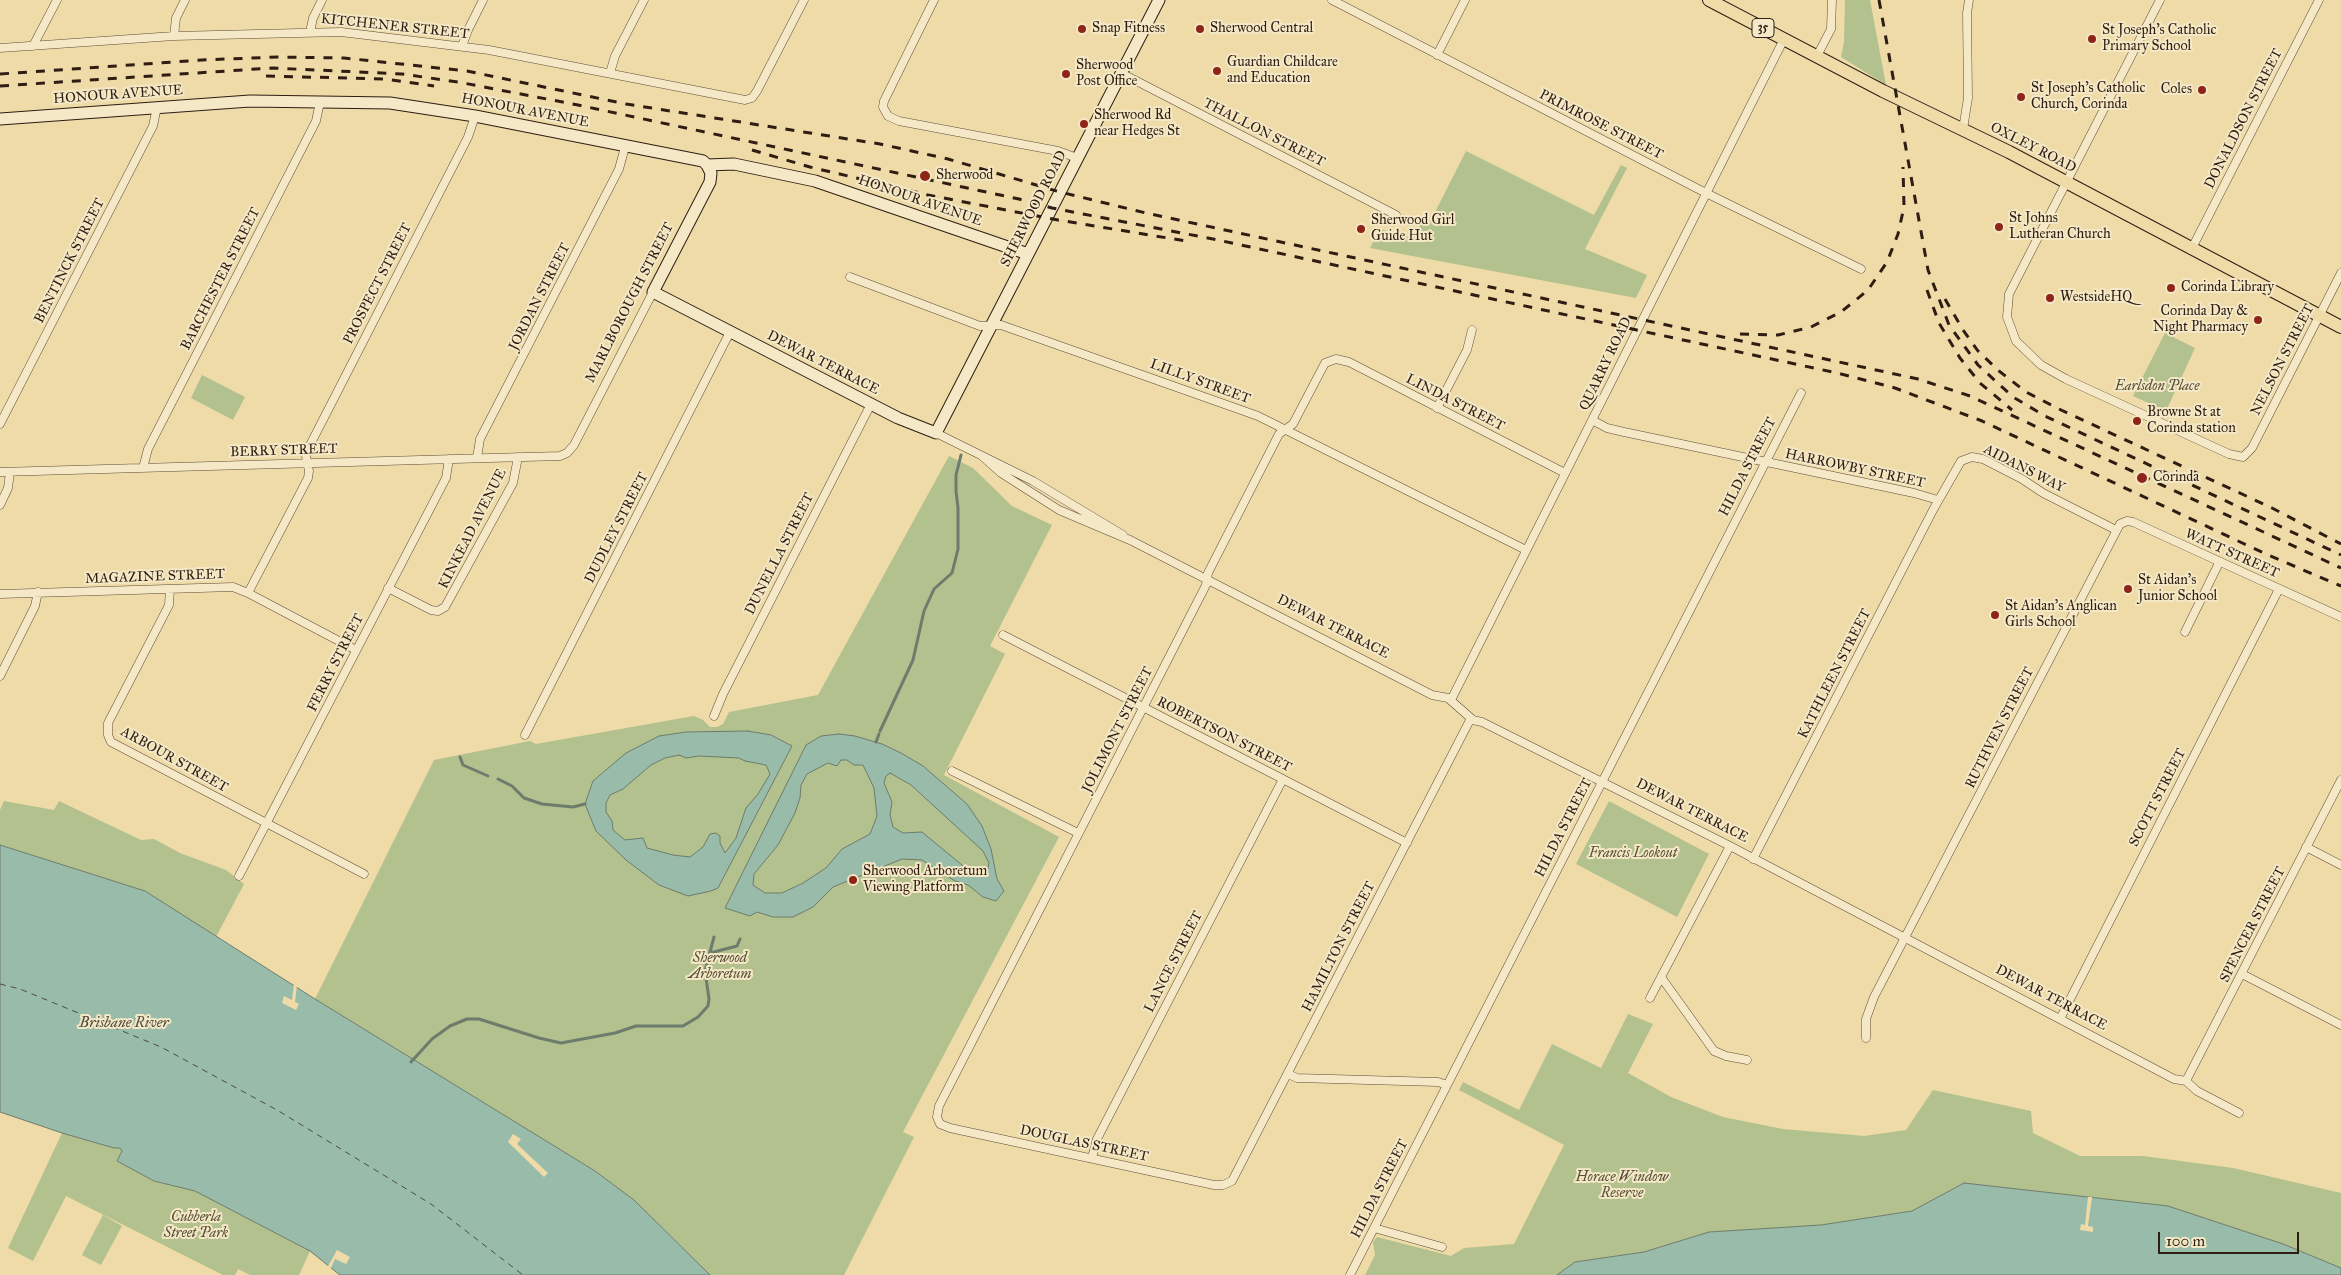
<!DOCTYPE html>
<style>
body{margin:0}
#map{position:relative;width:2341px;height:1275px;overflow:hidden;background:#eedba8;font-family:"IM FELL Great Primer",serif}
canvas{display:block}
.scale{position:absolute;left:2158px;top:1232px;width:141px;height:22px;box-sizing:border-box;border:2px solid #2e1d12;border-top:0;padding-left:6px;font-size:15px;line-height:18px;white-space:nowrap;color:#2e1d12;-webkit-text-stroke:4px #f4e8c6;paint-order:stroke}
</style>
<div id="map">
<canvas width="2341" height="1275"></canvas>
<div class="scale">100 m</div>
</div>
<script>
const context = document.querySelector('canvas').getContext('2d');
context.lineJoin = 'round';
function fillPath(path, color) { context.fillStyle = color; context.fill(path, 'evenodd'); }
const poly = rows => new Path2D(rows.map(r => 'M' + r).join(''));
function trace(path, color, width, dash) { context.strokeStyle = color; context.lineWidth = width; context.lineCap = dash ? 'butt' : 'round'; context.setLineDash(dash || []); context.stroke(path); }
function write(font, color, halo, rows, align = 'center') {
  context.font = font + ' "IM FELL Great Primer",serif'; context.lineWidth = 4; context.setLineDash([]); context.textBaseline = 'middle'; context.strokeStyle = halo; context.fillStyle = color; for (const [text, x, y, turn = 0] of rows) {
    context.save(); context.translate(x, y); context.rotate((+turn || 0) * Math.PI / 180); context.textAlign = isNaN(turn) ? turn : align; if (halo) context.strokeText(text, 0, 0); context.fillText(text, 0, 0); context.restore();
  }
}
fillPath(poly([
 [1845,0,1870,0,1886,85,1841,57,1844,42],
 [1466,151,1594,215,1621,165,1627,168,1585,249,1647,275,1636,298,1370,248,1380,229,1409,237,1416,234,1421,223,1430,222],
 [2165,333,2195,348,2166,411,2133,396],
 [202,375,245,397,233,420,191,398],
 [949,456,973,468,1012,506,1052,525,990,646,1005,654,944,775,1059,837,903,1132,914,1137,844,1275,710,1275,634,1200,595,1171,315,999,434,760,530,741,536,744,694,716,703,720,710,727,717,727,723,724,729,712,818,695],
 [4,801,54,810,59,801,141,840,154,839,180,853,226,870,244,884,216,937,145,891,0,845,0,810],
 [1609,801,1709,854,1677,917,1576,864],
 [1628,1014,1653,1024,1628,1073,1671,1097,1723,1117,1783,1129,1864,1136,1906,1130,1933,1090,2031,1111,2033,1133,2080,1156,2143,1156,2233,1168,2341,1193,2341,1268,2283,1244,2168,1206,1964,1183,1912,1211,1821,1225,1709,1232,1644,1252,1575,1262,1557,1275,1365,1275,1375,1255,1373,1242,1377,1237,1451,1256,1464,1248,1514,1244,1564,1145,1459,1090,1463,1082,1519,1110,1552,1044,1601,1068],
 [62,1133,114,1148,121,1148,122,1151,118,1161,154,1181,195,1191,310,1251,299,1275,250,1275,238,1269,235,1275,223,1275,66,1196,33,1261,8,1248],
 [103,1215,122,1226,101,1265,82,1255]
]), '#b2c18d');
const water = poly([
 [748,731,771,735,792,746,718,888,711,891,688,896,659,885,626,860,596,831,585,804,593,781,626,753,659,736,686,732,748,731],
 [679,755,686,758,699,756,739,758,745,761,766,765,770,774,758,794,746,808,736,838,725,853,720,843,720,836,716,833,710,834,703,847,690,857,673,855,647,848,643,838,625,840,613,830,612,821,606,812,606,803,610,795,623,789,651,765,665,758,679,755],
 [839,734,855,736,882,744,901,753,923,766,967,804,982,826,991,849,997,879,1004,891,996,901,983,897,968,885,955,881,922,860,902,859,833,887,813,907,793,917,773,917,757,912,750,916,725,908,806,745,821,736,839,734],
 [841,760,847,760,854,765,863,765,874,788,877,816,870,834,842,849,826,868,803,883,782,893,765,893,753,885,754,874,778,845,795,813,800,798,801,785,807,774,828,763,837,766,841,760],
 [890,773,911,785,983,851,989,863,987,872,983,874,968,870,922,832,903,833,893,827,890,815,892,802,884,783,886,776,890,773],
 [0,845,145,891,315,999,595,1171,634,1200,710,1275,340,1275,310,1251,195,1191,154,1181,117,1161,122,1151,120,1148,114,1148,62,1133,0,1112,0,845],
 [1964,1183,2168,1206,2283,1244,2341,1268,2341,1275,1557,1275,1575,1262,1644,1252,1709,1232,1821,1225,1912,1211,1964,1183]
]);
fillPath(water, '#9ba');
trace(water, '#6e7c6d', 1);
fillPath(poly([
 [294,983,297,985,295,1002,299,1004,296,1010,282,1003,284,996,292,1000],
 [513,1134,521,1139,517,1144,548,1173,544,1177,508,1142],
 [2088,1197,2092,1197,2088,1226,2093,1227,2093,1232,2080,1230,2081,1224,2085,1225],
 [337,1250,350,1257,346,1264,335,1259,330,1270,327,1268]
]), '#eedba8');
trace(poly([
 [880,731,913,660,924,611,934,589,952,573,958,549,958,508,956,491,956,475,961,455],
 [876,742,879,734],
 [460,757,463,765,488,776],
 [498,779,512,786,524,798,542,804,573,807,585,804],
 [710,953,737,946,740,939],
 [411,1062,432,1039,450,1026,467,1019,479,1019,539,1038,561,1043,615,1033,636,1026,683,1026,698,1017,708,1006,709,999,705,971,714,937]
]), '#6e7c6d', 3);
trace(poly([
 [0,984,20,989,161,1047,277,1110,431,1204,523,1275]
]), '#4e4c40', 1, [6, 5]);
const street = poly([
 [934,0,884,101,883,107,888,116,899,121,1058,151,1077,158],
 [1332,0,1706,193,1861,269],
 [2160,0,2009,294,2007,317,2016,341,2041,365,2066,379,2229,454,2243,457,2252,448,2341,273],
 [310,32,313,18,322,0],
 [174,36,176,18,185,0],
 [33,46,57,0],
 [462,46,468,30,483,0],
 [0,48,174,36,341,32,489,50,745,100,752,98,757,91,804,0],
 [1437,55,1465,0],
 [1817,56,1831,29,1832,0],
 [610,73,615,56,644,0],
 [1121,73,1396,215],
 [1963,129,1968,98,1967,13,1969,0],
 [2191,250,2319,0],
 [850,277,980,326,1001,325,1258,416,1526,550],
 [1437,408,1467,350,1472,330],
 [1592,420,1607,428,1624,432,1914,493,1938,500],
 [0,424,153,126,157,107],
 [936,433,1033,481,1123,535],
 [982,456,1001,473,1059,510,1130,540,1432,695,1448,698,1473,720,1482,722,1730,846,2174,1079,2186,1081,2197,1091,2239,1113],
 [477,458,480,439,619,169,625,147],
 [143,468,148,449,316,121,320,102],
 [0,472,560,456,567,453,574,445,653,292],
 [0,505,8,488,10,472],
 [388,588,431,610,438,611,445,607,513,483,518,457],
 [170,589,169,605,108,723,108,735,111,742,364,874],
 [248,593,308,478,309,471,306,456,308,449,468,137,475,116],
 [0,594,233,587,248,593,356,650],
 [2185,632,2219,563],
 [1003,635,1407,843],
 [0,676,35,606,38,592],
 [1451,700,1784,39],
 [714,716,723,694,871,404],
 [1471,718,1232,1181,1223,1185,1214,1185,950,1128,940,1124,937,1117,939,1106,1206,585,1208,573,1279,434,1293,424,1325,363,1336,359,1349,362,1565,473],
 [525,735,730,332],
 [952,771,1078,833],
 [2306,847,2341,865],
 [1753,859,1933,510,1961,461,1972,457,1983,459,2022,479,2043,493,2116,530],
 [239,876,446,478,449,459],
 [2242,974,2341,1025],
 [1661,977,1714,1051,1726,1056,1747,1060],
 [1650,998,1730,846],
 [2060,1019,2279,589],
 [1866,1038,1866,1019,1874,997,2120,524,2127,521,2133,522,2341,617],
 [1288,1074,1297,1078,1438,1082,1447,1085],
 [2186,1081,2341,780],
 [1092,1158,1097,1139,1283,779],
 [1374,1228,1442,1247],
 [1350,1275,1801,393]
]);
const secondary = poly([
 [0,119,250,101,390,103,475,116,703,161,707,165,734,164,815,181,1028,254],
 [707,165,711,173,710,182,653,292,898,418,936,433,1159,0]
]);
const primary = poly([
 [1709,0,1883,91,2009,152,2341,327]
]);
trace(street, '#5e4c38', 9);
trace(secondary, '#2e1d12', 13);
trace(primary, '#2e1d12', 14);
trace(street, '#f4e8c6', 8);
trace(secondary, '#f4e8c6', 11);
trace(primary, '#eedba8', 12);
trace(poly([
 [1879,0,1928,270,1949,325,1978,365,2013,397,2045,416,2341,555],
 [0,74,202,60,278,57,344,58,467,71,626,104,880,144,948,159,1060,192,1146,213,1918,379,1970,396,2341,568],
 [266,76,384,79,434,86],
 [0,86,272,68,402,74,458,82,578,105,1019,199,1052,208,1213,239,1837,373,1895,388,1982,421,2268,555,2341,586],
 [752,150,810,167,928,195,1058,220,1192,242],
 [1927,290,1939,323,1960,358,1980,383,2012,410],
 [1945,299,1963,330,1978,351,1999,371,2026,392,2059,409,2272,508,2341,544],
 [1740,334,1778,335,1811,327,1841,312,1868,290,1887,262,1898,234,1904,207,1903,167]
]), '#2e1d12', 3, [9, 9]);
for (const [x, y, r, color] of [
 [1082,29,5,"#8f2418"],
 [1200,29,5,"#8f2418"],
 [2092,39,5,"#8f2418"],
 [1217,71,5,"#8f2418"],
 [1066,74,5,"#8f2418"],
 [2202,90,5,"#8f2418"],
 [2021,97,5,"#8f2418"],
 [1084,124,5,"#8f2418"],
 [925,176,6,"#8f2418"],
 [1999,227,5,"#8f2418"],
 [1361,229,5,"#8f2418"],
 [2171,288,5,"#8f2418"],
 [2050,298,5,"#8f2418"],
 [2258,320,5,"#8f2418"],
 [2137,421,5,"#8f2418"],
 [2142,478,6,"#8f2418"],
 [2128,589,5,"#8f2418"],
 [1995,615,5,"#8f2418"],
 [853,880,5,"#8f2418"]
]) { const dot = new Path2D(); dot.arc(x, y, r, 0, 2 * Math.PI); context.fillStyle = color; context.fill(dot); trace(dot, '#f4e8c6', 2); }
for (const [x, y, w] of [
 [1763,28,22]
]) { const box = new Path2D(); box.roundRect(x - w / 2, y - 9.5, w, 19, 4); context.fillStyle = '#f4e8c6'; context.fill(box); trace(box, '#2e1d12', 1); }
write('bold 12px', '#2e1d12', null, [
 ["35",1763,28]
]);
write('14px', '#2e1d12', '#f4e8c6', [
 ["KITCHENER STREET",395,27,6],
 ["HONOUR AVENUE",118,95,-4],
 ["HONOUR AVENUE",525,111,11],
 ["DONALDSON STREET",2244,119,-63],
 ["PRIMROSE STREET",1601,125,27],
 ["THALLON STREET",1264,133,27],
 ["OXLEY ROAD",2033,148,27],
 ["HONOUR AVENUE",920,201,19],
 ["SHERWOOD ROAD",1034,209,-63],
 ["BENTINCK STREET",70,261,-63],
 ["BARCHESTER STREET",221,279,-63],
 ["PROSPECT STREET",378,284,-63],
 ["JORDAN STREET",540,297,-63],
 ["MARLBOROUGH STREET",630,303,-63],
 ["NELSON STREET",2283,360,-63],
 ["DEWAR TERRACE",823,363,27],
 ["QUARRY ROAD",1606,364,-64],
 ["LILLY STREET",1200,382,20],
 ["LINDA STREET",1455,403,27],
 ["BERRY STREET",284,451,-2],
 ["HILDA STREET",1748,467,-63],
 ["HARROWBY STREET",1855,469,12],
 ["AIDANS WAY",2024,469,27],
 ["DUDLEY STREET",617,528,-63],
 ["KINKEAD AVENUE",473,529,-63],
 ["DUNELLA STREET",780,554,-63],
 ["WATT STREET",2232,554,24],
 ["MAGAZINE STREET",155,577,-2],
 ["DEWAR TERRACE",1333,627,27],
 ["FERRY STREET",336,663,-63],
 ["KATHLEEN STREET",1835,674,-63],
 ["RUTHVEN STREET",2000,728,-63],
 ["JOLIMONT STREET",1118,730,-63],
 ["ROBERTSON STREET",1224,735,27],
 ["ARBOUR STREET",174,760,29],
 ["SCOTT STREET",2158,798,-63],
 ["DEWAR TERRACE",1692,811,27],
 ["HILDA STREET",1564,828,-63],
 ["SPENCER STREET",2253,925,-63],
 ["HAMILTON STREET",1339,947,-63],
 ["LANCE STREET",1174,962,-63],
 ["DEWAR TERRACE",2051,998,28],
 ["DOUGLAS STREET",1084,1144,12],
 ["HILDA STREET",1380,1189,-63]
]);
write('14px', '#2e1d12', '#f4e8c6', [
 ["Snap Fitness",1092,29],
 ["Sherwood Central",1210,29],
 ["St Joseph's Catholic",2102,31],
 ["Primary School",2102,47],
 ["Guardian Childcare",1227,63],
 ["and Education",1227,79],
 ["Sherwood",1076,66],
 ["Post Office",1076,82],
 ["St Joseph's Catholic",2031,89],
 ["Church, Corinda",2031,105],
 ["Coles",2192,90,"right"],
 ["Sherwood Rd",1094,116],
 ["near Hedges St",1094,132],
 ["Sherwood",936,176],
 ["St Johns",2009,219],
 ["Lutheran Church",2009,235],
 ["Sherwood Girl",1371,221],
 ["Guide Hut",1371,237],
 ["Corinda Library",2181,288],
 ["WestsideHQ",2060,298],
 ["Corinda Day &",2248,312,"right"],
 ["Night Pharmacy",2248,328,"right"],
 ["Browne St at",2147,413],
 ["Corinda station",2147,429],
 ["Corinda",2153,478],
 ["St Aidan's",2138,581],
 ["Junior School",2138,597],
 ["St Aidan's Anglican",2005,607],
 ["Girls School",2005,623],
 ["Sherwood Arboretum",863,872],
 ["Viewing Platform",863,888]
], 'left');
write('italic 14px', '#564e37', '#f4e8c6', [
 ["Earlsdon Place",2157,387],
 ["Francis Lookout",1633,854],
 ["Sherwood",720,959],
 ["Arboretum",720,975],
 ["Horace Window",1622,1178],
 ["Reserve",1622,1194],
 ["Cubberla",196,1218],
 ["Street Park",196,1234]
]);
write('italic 15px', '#4e4c40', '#f4e8c6', [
 ["Brisbane River",124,1023]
]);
</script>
